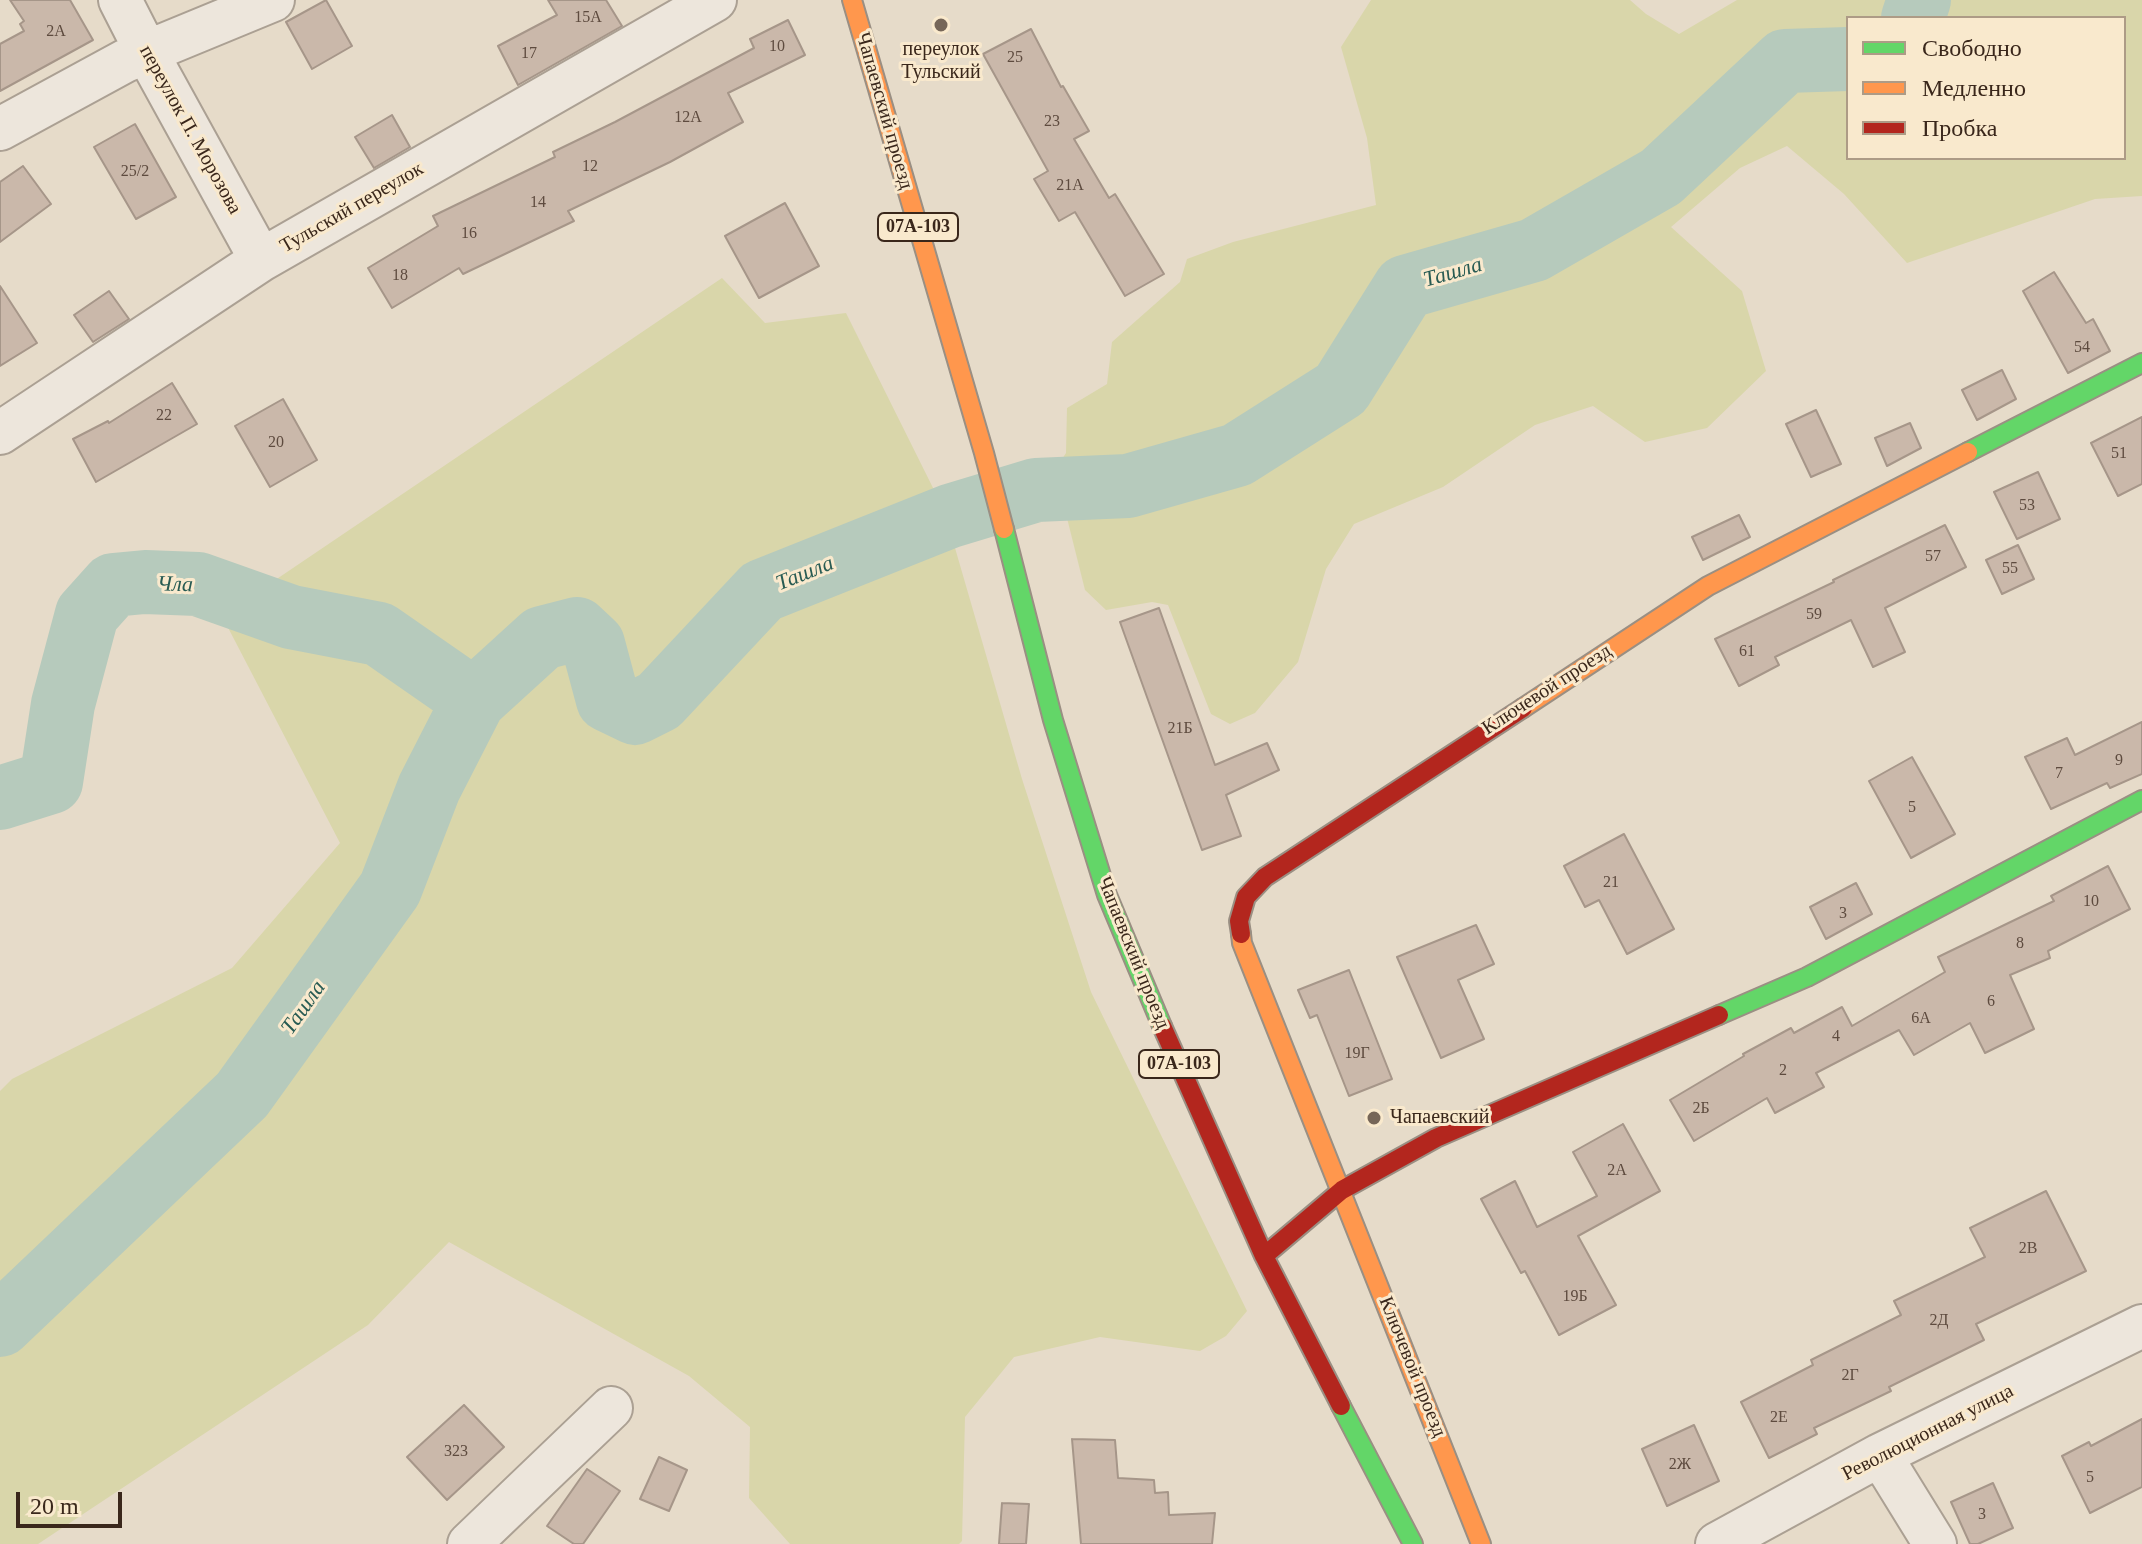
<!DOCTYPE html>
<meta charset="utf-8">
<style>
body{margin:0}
#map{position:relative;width:2142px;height:1544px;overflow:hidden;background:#e6dbc9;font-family:Georgia,serif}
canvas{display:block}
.legend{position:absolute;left:1846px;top:16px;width:280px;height:144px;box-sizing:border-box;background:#f9e9cd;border:2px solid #ad9b86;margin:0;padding:10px 14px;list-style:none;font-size:24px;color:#3a271b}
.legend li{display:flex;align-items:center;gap:16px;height:40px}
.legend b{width:40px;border:2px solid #ad9b86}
.scale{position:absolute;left:16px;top:1492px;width:106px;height:36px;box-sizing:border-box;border:4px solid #3a271b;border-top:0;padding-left:10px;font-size:24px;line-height:28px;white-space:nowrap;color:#3a271b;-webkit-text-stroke:6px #f9e9cd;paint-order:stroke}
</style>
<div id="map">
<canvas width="2142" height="1544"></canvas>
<ul class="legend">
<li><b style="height:10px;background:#63d668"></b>Свободно</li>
<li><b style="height:10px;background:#ff974d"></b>Медленно</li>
<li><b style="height:10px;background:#b3261e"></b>Пробка</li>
</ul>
<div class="scale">20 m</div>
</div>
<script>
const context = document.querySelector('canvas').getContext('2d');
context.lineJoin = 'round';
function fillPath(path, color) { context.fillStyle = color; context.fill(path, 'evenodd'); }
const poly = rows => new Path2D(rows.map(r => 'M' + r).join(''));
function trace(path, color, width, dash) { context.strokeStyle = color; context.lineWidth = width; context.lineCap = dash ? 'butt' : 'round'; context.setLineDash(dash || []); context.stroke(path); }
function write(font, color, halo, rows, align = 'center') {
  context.font = font + ' Georgia,serif'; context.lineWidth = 6; context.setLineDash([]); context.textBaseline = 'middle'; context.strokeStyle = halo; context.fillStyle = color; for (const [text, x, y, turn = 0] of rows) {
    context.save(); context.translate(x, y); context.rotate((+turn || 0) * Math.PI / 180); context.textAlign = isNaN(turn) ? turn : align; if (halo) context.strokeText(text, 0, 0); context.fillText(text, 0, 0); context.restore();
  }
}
fillPath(poly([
 [1371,0,1630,0,1646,14,1679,34,1737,0,2142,0,2142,196,2095,199,1907,263,1844,194,1787,146,1740,168,1671,227,1742,291,1766,371,1707,428,1645,442,1593,406,1535,425,1443,487,1354,524,1326,569,1298,662,1255,713,1230,724,1211,714,1168,605,1152,602,1106,610,1085,590,1055,470,1066,453,1067,408,1107,384,1112,342,1180,282,1187,259,1233,242,1376,205,1367,138,1341,47],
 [2124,18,2124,158,1848,158,1848,18],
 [722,278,765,323,846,313,944,510,1022,779,1091,992,1247,1311,1226,1336,1200,1351,1100,1337,1014,1357,965,1417,962,1541,959,1544,790,1544,749,1498,750,1427,689,1376,449,1242,368,1325,38,1544,0,1544,0,1091,12,1079,232,968,340,843,222,616]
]), '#d9d6aa');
trace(poly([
 [1913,18,1919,0],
 [0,798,51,782,63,704,87,614,113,585,145,582,198,584,291,617,379,634,474,700],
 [0,1325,242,1095,390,889,429,788,474,700,542,638,577,629,593,644,608,700,635,713,659,701,762,591,950,516,1036,490,1128,486,1237,455,1341,389,1405,287,1534,250,1661,177,1785,61,1848,59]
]), '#b6cabc', 64);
const building = poly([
 [10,0,70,0,93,40,0,91,0,44,24,31,20,24,24,21,10,0],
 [326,0,352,46,312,69,286,22,326,0],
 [548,0,606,0,622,26,518,85,498,46,557,15,548,0],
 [788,20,805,55,728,93,743,122,670,162,568,211,574,221,463,274,459,268,392,308,368,268,438,226,433,216,555,157,553,152,615,122,754,48,750,39,788,20],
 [1031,29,1061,87,1063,86,1089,131,1074,139,1109,198,1115,194,1164,274,1125,296,1075,212,1059,221,1034,179,1048,171,983,54,1031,29],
 [392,115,410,147,374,168,355,137,392,115],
 [135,124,176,197,136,219,94,147,135,124],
 [23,166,51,204,0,242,0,182,23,166],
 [785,203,819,266,759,298,725,236,785,203],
 [2054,272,2086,323,2093,319,2110,351,2068,373,2023,291,2054,272],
 [0,286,37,343,0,366,0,286],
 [109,291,129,319,93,342,74,315,109,291],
 [2002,370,2016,399,1977,420,1962,390,2002,370],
 [172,383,197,424,96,482,73,439,108,421,109,423,172,383],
 [283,399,317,460,270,487,235,426,283,399],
 [1816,410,1841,464,1811,477,1786,424,1816,410],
 [2142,417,2142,484,2118,496,2091,443,2142,417],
 [1910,423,1921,448,1887,466,1875,438,1910,423],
 [2038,472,2060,519,2017,539,1994,492,2038,472],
 [1739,515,1750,537,1703,560,1692,537,1739,515],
 [1945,525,1966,567,1885,608,1905,652,1873,667,1851,620,1775,657,1779,665,1739,686,1715,639,1834,582,1833,580,1945,525],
 [2018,545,2034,579,2002,594,1986,560,2018,545],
 [1159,608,1215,765,1267,743,1279,770,1226,795,1241,836,1202,850,1120,622,1159,608],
 [2142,722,2142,774,2110,788,2107,783,2051,809,2025,757,2067,738,2075,755,2142,722],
 [1912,757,1955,834,1911,858,1869,781,1912,757],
 [1624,834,1674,929,1627,954,1599,900,1585,907,1564,866,1624,834],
 [2108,866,2130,909,2048,951,2050,958,2010,975,2034,1029,1985,1053,1970,1023,1914,1055,1899,1030,1816,1073,1824,1087,1775,1113,1767,1098,1694,1141,1670,1100,1744,1056,1743,1054,1791,1028,1794,1033,1842,1007,1852,1026,1945,972,1938,957,2054,901,2051,896,2108,866],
 [1856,883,1872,914,1826,939,1810,907,1856,883],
 [1476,925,1494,964,1458,980,1484,1039,1441,1058,1397,957,1476,925],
 [1349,970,1392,1079,1349,1096,1317,1015,1310,1018,1298,990,1349,970],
 [1623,1124,1660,1191,1578,1236,1616,1305,1559,1335,1525,1271,1521,1273,1481,1199,1515,1181,1537,1227,1597,1196,1573,1152,1623,1124],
 [2046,1191,2086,1271,1976,1324,1984,1340,1889,1387,1891,1391,1814,1428,1817,1434,1769,1458,1741,1402,1813,1365,1811,1360,1901,1315,1894,1301,1985,1257,1970,1228,2046,1191],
 [464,1405,504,1447,447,1500,407,1457,464,1405],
 [2142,1419,2142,1487,2090,1513,2062,1456,2089,1442,2091,1446,2142,1419],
 [1694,1425,1719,1481,1667,1506,1642,1449,1694,1425],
 [1072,1439,1115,1440,1118,1478,1154,1480,1155,1493,1168,1492,1169,1515,1215,1513,1212,1544,1081,1544,1072,1439],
 [659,1457,687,1470,669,1511,640,1499,659,1457],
 [587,1469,620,1491,583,1544,574,1544,547,1526,587,1469],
 [1993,1483,2013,1528,1978,1544,1970,1544,1951,1502,1993,1483],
 [1002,1503,1029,1504,1026,1544,999,1544,1002,1503]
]);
fillPath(building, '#cab8aa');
trace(building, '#a69689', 2);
const street = poly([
 [120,0,146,51,261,260],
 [0,129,125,61,273,0],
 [0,433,261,260,715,0],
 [1880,1455,1935,1544],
 [469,1544,611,1408],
 [1717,1544,1880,1455,2142,1326]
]);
const fast = poly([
 [1968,452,2142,363],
 [1004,529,1053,720,1107,895,1162,1026],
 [1719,1015,1807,977,2142,800],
 [1341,1406,1413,1544]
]);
const slow = poly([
 [852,0,984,453,1004,529],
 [1523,708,1708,586,1968,452],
 [1241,934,1242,943,1481,1544]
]);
const jam = poly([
 [1241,934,1239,921,1246,897,1265,877,1523,708],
 [1162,1026,1264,1256,1341,1406],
 [1264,1256,1342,1190,1436,1138,1719,1015]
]);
trace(street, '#aba093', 46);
trace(fast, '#9a8f83', 22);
trace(slow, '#9a8f83', 22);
trace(jam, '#9a8f83', 22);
trace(street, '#ede6dc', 42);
trace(fast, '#63d668', 18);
trace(slow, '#ff974d', 18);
trace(jam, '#b3261e', 18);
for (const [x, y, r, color] of [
 [941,25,8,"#766658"],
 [1374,1118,8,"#766658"]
]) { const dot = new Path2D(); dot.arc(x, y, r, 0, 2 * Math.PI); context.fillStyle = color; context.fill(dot); trace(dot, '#f9e9cd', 3); }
write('16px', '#5e4b3f', null, [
 ["15А",588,18],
 ["2А",56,32],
 ["10",777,47],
 ["17",529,54],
 ["25",1015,58],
 ["12А",688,118],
 ["23",1052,122],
 ["12",590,167],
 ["25/2",135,172],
 ["21А",1070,186],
 ["14",538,203],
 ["16",469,234],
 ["18",400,276],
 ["54",2082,348],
 ["22",164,416],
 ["20",276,443],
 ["51",2119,454],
 ["53",2027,506],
 ["57",1933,557],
 ["55",2010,569],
 ["59",1814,615],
 ["61",1747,652],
 ["21Б",1180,729],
 ["9",2119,761],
 ["7",2059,774],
 ["5",1912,808],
 ["21",1611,883],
 ["10",2091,902],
 ["3",1843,914],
 ["8",2020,944],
 ["6",1991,1002],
 ["6А",1921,1019],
 ["4",1836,1037],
 ["19Г",1357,1054],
 ["2",1783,1071],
 ["2Б",1701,1109],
 ["2А",1617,1171],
 ["2В",2028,1249],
 ["19Б",1575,1297],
 ["2Д",1939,1321],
 ["2Г",1850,1376],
 ["2Е",1779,1418],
 ["323",456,1452],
 ["2Ж",1680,1465],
 ["5",2090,1478],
 ["3",1982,1515]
]);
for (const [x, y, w] of [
 [918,227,80],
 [1179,1064,80]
]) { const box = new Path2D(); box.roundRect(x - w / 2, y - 14, w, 28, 6); context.fillStyle = '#f9e9cd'; context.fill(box); trace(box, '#3a271b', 2); }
write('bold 18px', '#3a271b', null, [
 ["07А-103",918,227],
 ["07А-103",1179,1064]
]);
write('20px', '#3a271b', '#f9e9cd', [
 ["переулок",941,50],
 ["Тульский",941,73],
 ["Чапаевский",1390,1118,"left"]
]);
write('20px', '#3a271b', '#f9e9cd', [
 ["Чапаевский проезд",884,111,74],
 ["переулок П. Морозова",190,130,61],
 ["Тульский переулок",352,208,-30],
 ["Ключевой проезд",1547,690,-33],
 ["Чапаевский проезд",1133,953,68],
 ["Ключевой проезд",1412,1367,68],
 ["Революционная улица",1928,1433,-27]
]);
write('italic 22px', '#285b53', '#f9e9cd', [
 ["Ташла",1453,273,-16],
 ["Ташла",805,574,-22],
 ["Чла",175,585,2],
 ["Ташла",304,1008,-55]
]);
</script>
